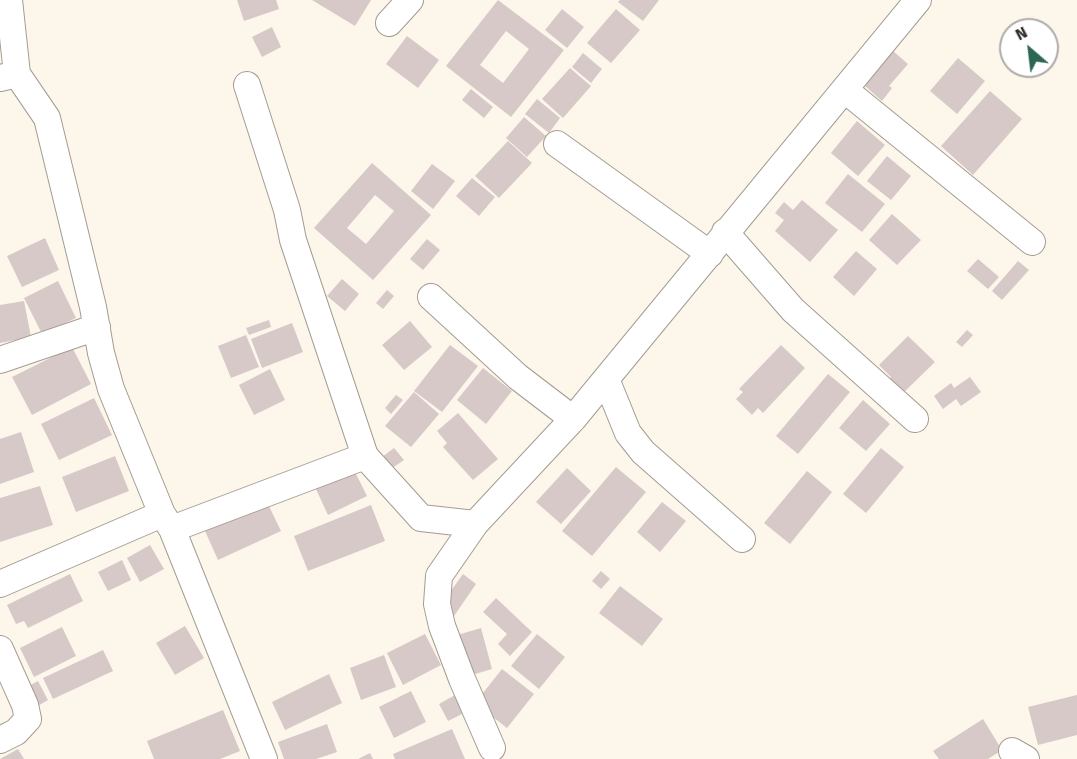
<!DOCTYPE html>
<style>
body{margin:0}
#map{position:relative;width:1077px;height:759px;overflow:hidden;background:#fdf6eb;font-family:"Fira Sans",sans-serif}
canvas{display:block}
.north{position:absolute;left:999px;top:18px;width:60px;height:60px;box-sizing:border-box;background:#fff;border:2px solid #adabaa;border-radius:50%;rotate:332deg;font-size:16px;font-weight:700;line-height:24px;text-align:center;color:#312e2a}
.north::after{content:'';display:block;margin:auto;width:21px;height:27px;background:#2c6752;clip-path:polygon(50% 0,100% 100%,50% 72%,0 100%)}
</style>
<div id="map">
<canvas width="1077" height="759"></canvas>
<div class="north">N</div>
</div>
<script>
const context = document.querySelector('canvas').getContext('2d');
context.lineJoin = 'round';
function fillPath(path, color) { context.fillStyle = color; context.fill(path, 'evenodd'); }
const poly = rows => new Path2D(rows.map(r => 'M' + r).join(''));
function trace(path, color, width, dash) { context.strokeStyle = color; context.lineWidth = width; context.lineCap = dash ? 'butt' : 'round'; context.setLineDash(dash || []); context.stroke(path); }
fillPath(poly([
 [237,0,276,0,279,9,244,21],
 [312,0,371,0,355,26],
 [498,0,564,50,511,117,446,66],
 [506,31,529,49,503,83,480,65],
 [620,0,659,0,643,21,618,2],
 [562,9,584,27,567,48,545,30],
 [616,9,640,30,611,63,587,43],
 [272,27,281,47,262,57,252,37],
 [407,36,439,60,418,88,386,64],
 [893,51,908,64,889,86,892,88,882,101,865,86],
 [583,53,602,69,591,83,572,67],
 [958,58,985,81,957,114,930,91],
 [570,68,591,86,563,118,542,99],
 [471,89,493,107,484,118,462,100],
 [990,91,1022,119,973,175,941,146],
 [537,99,560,118,549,133,525,114],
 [524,117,546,136,527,157,506,138],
 [857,121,885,145,858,176,831,153],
 [508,141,532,163,499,198,475,176],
 [887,156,911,176,891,200,867,181],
 [372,163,431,215,373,280,314,228],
 [375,195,394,211,366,244,347,228],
 [432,164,455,181,433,209,411,191],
 [848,174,885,204,862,232,825,203],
 [472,178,495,197,479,216,456,196],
 [802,200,838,230,810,262,775,231,784,220,775,213,784,202,793,210],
 [892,214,921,240,897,265,869,240],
 [45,238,59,270,22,287,7,256],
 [427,239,440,250,423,270,410,259],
 [856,251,877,269,854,296,833,277],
 [978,259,999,277,988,289,967,271],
 [1018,261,1029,270,1002,300,992,291],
 [342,279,359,294,345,311,327,296],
 [58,281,76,318,42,334,24,298],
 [387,290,394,296,383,309,376,303],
 [24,301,31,337,0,343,0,305],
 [269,320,271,327,249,335,246,328],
 [410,321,432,347,404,370,382,345],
 [292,323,303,352,262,368,251,339],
 [967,330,973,335,962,347,956,342],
 [246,335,259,367,231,378,218,346],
 [908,336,935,362,899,397,885,383,891,377,879,365],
 [450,345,478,366,442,412,414,391],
 [781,345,805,368,763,413,758,408,752,415,736,399,743,392,739,389],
 [72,347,91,384,32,415,12,377],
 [483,368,512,391,486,424,457,400],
 [270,369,285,400,254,415,239,385],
 [828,374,850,392,798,454,776,436],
 [970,377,981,392,961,406,956,399,943,409,934,396,951,383,954,388],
 [414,392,439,414,411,447,385,426],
 [396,395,403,400,391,414,385,408],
 [94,398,112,435,59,460,41,424],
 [863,400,890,424,866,451,839,428],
 [458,413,498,459,473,480,443,447,447,443,437,431],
 [21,432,34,472,0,484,0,439],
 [394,448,404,460,391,469,382,457],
 [881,448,904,467,866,513,843,494],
 [115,456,129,491,76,512,62,477],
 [352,466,367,496,328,515,314,485],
 [616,467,646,492,592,556,562,531],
 [567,468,591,491,561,524,536,502],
 [807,471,832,492,790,544,764,523],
 [40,486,53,525,0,542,0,498],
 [267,502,281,531,218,560,205,531],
 [662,502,686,521,660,552,637,532],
 [371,505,385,541,308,571,294,536],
 [150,545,164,569,140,582,127,558],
 [122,560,131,580,108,591,98,572],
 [601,571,610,579,601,589,592,581],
 [70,574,83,601,28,628,24,621,16,624,7,605],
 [463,574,476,584,454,616,440,606],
 [620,586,663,619,642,646,599,613],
 [496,598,532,632,510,656,498,644,507,634,483,612],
 [185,626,204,658,175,675,156,643],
 [62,627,76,656,34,677,20,648],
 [481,628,492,669,465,677,454,636],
 [425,634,441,665,403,685,387,653],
 [537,634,565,657,539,689,511,666],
 [103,650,113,671,53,699,43,678],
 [384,655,396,687,361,700,350,668],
 [502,669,534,694,507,728,475,703],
 [329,674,342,703,285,730,272,702],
 [38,681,48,700,36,707,25,688],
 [411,691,426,722,394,738,379,707],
 [455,695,464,713,448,721,439,704],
 [1077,695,1077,735,1038,745,1028,707],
 [223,710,240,751,220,759,154,759,147,741],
 [983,719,1002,750,988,759,939,759,933,751],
 [327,724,337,752,316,759,284,759,278,742],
 [452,729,465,759,395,759,393,754],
 [18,749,24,759,0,759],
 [370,753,373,759,358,759]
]), '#d7c9c8');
const minor = poly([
 [9,0,17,74],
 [389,23,410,0],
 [0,78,17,74,47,118,93,307,101,353,111,389,162,514],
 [247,85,287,210,293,240,365,456,421,518,475,524],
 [845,90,1032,242],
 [557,144,710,254],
 [725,232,793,310,915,419],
 [431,297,518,377,573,419],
 [0,360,97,327],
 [606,379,628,433,643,452,742,539],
 [172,529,264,759],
 [0,584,162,514,172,529,365,456],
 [0,649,25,705,28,719,16,732,0,740],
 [492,748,462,679,442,626,437,604,439,576,475,524,573,419,918,0],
 [1012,751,1026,759]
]);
trace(minor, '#a39c92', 28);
trace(minor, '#fff', 26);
</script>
